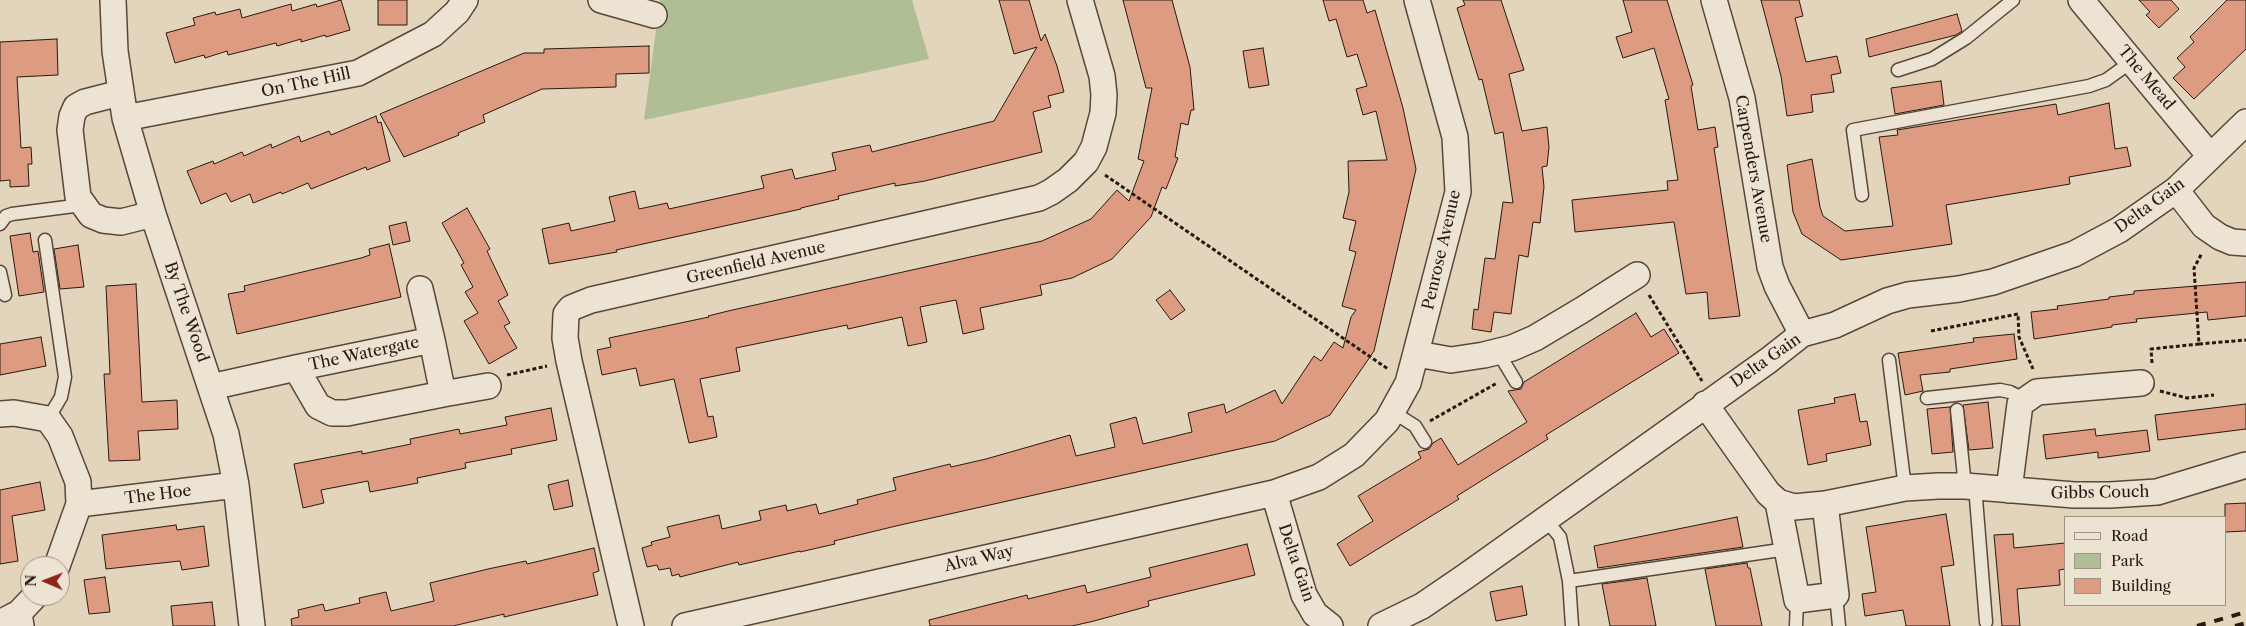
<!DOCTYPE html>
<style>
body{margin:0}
#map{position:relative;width:2246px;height:626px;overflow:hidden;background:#e3d4bc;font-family:"Libre Caslon Text",serif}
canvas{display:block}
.legend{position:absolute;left:2064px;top:516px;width:162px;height:90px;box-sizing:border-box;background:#ede3d3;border:1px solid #9f9285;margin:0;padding:6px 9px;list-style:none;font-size:15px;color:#2a1810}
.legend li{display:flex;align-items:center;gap:10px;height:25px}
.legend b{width:25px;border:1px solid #9f9285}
.north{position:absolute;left:20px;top:556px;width:50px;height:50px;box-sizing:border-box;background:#ede3d3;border:1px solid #9f9285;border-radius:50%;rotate:271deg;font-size:14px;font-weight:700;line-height:20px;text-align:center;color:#2a1810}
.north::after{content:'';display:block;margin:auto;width:18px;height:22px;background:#8f2418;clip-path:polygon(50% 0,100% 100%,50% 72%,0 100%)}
</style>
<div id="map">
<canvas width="2246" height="626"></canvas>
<ul class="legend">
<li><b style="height:6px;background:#ede3d3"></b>Road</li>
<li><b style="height:14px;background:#afbe94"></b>Park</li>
<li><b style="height:14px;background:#dd9c81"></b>Building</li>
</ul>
<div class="north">N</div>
</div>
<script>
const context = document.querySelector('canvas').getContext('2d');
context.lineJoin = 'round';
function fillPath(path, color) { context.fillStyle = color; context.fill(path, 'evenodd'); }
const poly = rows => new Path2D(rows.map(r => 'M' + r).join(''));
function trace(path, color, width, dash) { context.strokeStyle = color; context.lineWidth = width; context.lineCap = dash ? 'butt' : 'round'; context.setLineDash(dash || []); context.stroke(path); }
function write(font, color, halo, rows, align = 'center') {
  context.font = font + ' "Libre Caslon Text",serif'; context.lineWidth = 4.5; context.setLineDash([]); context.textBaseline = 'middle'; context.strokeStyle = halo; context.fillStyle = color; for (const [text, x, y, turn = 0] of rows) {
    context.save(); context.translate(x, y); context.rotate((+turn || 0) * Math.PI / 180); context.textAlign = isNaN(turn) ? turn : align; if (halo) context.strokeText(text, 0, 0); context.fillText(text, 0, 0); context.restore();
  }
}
fillPath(poly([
 [660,0,912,0,929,59,644,120]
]), '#afbe94');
const building = poly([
 [341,0,350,30,326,37,325,35,301,42,301,39,277,46,276,43,228,55,227,51,205,58,204,55,175,63,166,33,195,25,193,18,215,12,216,15,240,9,242,18,291,4,292,11,316,4,317,7,341,0],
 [378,0,407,0,407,25,378,25,378,0],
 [999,0,1029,0,1041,41,1045,34,1057,66,1064,92,1048,96,1051,107,1033,112,1042,152,925,181,895,186,895,183,838,196,839,199,801,208,801,209,616,250,617,252,549,264,542,229,569,223,571,231,615,221,609,197,635,191,639,209,667,203,669,209,764,188,761,176,792,169,795,179,836,170,832,153,870,145,872,152,994,121,1037,47,1014,54,999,0],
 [1123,0,1172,0,1190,67,1194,110,1191,110,1188,125,1181,123,1175,157,1178,158,1166,189,1162,187,1151,217,1112,259,1072,278,1040,285,1042,295,980,308,984,329,963,334,956,300,920,307,927,342,908,346,902,317,848,329,847,325,736,348,740,371,700,379,708,417,713,416,717,437,689,443,674,379,640,386,636,368,602,375,597,350,611,347,609,338,709,317,708,316,728,311,1042,241,1091,219,1117,190,1129,201,1144,161,1138,159,1152,88,1146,88,1123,0],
 [1323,0,1363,0,1367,13,1375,10,1403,108,1416,169,1374,351,1330,415,1275,441,896,526,834,541,835,544,800,552,800,551,739,565,738,562,680,577,679,574,672,576,670,568,659,570,657,565,647,567,642,548,652,545,651,542,670,537,667,527,719,515,722,529,761,520,759,511,786,505,787,511,816,504,819,514,858,504,857,500,896,490,893,478,950,464,951,467,986,459,1070,435,1076,456,1115,447,1110,424,1136,417,1143,444,1192,432,1188,413,1224,404,1226,413,1275,390,1282,404,1314,356,1321,361,1334,342,1343,348,1351,317,1356,310,1342,306,1356,252,1349,250,1356,221,1343,218,1349,192,1348,161,1387,160,1376,111,1363,115,1356,89,1367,86,1357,54,1347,57,1336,19,1329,21,1323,0],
 [1463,0,1501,0,1524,70,1509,74,1522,131,1547,127,1549,147,1547,166,1542,167,1544,187,1540,223,1533,222,1528,257,1519,255,1511,314,1494,312,1491,332,1472,329,1474,309,1478,310,1485,258,1495,259,1503,202,1513,203,1503,132,1495,134,1482,79,1479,80,1457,8,1465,5,1463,0],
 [1623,0,1667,0,1693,85,1691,86,1698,130,1715,127,1718,147,1714,148,1740,316,1709,319,1707,292,1686,294,1674,222,1575,232,1572,200,1668,190,1667,181,1678,180,1665,100,1669,99,1654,48,1623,58,1616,37,1632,32,1623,0],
 [1761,0,1799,0,1803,16,1795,18,1806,62,1837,56,1841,73,1831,75,1834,92,1811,95,1813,112,1787,116,1781,76,1761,0],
 [2139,0,2171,0,2179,9,2159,28,2146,15,2150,12,2139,0],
 [2227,0,2246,0,2246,49,2194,99,2173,78,2185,67,2177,58,2194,42,2190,37,2227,0],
 [1957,14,1962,31,1956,35,1869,57,1866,39,1957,14],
 [57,39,58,75,17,77,21,148,31,147,32,164,28,164,29,186,10,187,10,180,0,181,0,42,57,39],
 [649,46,649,73,616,74,616,87,542,89,483,115,485,122,458,133,459,135,404,157,380,114,524,53,544,53,544,49,649,46],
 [1263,48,1269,85,1249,88,1243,51,1263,48],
 [1941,81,1944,105,1895,114,1891,88,1941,81],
 [2109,103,2115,149,2127,147,2131,166,2069,177,2070,184,1946,205,1952,244,1841,260,1802,234,1793,212,1787,165,1812,159,1820,207,1823,216,1845,231,1893,226,1879,137,1898,135,1897,130,2056,104,2058,115,2109,103],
 [376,116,378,123,381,122,390,161,367,170,366,167,311,189,308,183,282,194,281,192,253,203,250,194,231,202,226,193,201,204,187,171,213,161,214,164,242,152,244,156,271,144,272,148,299,136,301,142,329,131,331,135,376,116],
 [467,208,490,249,487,251,508,295,498,301,510,323,504,326,517,348,489,364,464,321,478,313,465,292,473,287,461,265,464,263,442,223,467,208],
 [406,222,410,241,393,245,389,226,406,222],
 [30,233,33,252,38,251,44,292,19,296,10,236,30,233],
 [389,244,401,297,237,334,228,294,245,291,244,286,361,258,370,255,369,249,389,244],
 [78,245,84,287,60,289,54,249,78,245],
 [2246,282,2246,316,2208,320,2207,312,2136,319,2137,322,2112,325,2112,327,2034,339,2031,312,2058,309,2057,306,2109,299,2109,297,2134,294,2134,291,2246,282],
 [136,284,142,402,177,400,178,429,138,431,140,460,109,461,104,374,110,374,106,286,136,284],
 [1170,290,1185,310,1171,320,1156,300,1170,290],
 [1636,313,1651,337,1664,329,1679,353,1546,435,1548,439,1457,496,1459,499,1350,566,1337,544,1373,521,1358,496,1421,458,1418,452,1429,449,1433,443,1441,438,1458,465,1527,422,1508,391,1521,389,1524,382,1636,313],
 [2014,334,2017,359,1950,369,1950,372,1920,375,1923,391,1905,395,1898,353,1974,342,1973,338,2014,334],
 [41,337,46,366,0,375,0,344,41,337],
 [1855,394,1860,422,1867,421,1871,445,1826,454,1827,461,1808,465,1798,410,1835,403,1834,398,1855,394],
 [1988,402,1993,448,1969,450,1963,405,1988,402],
 [2246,404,2246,429,2158,440,2155,415,2246,404],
 [1950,407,1953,452,1932,454,1927,409,1950,407],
 [551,408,557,440,511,449,512,454,465,463,466,468,417,478,418,483,370,492,368,481,321,490,324,503,303,508,294,464,362,451,362,454,411,444,410,439,459,429,460,434,507,425,505,417,551,408],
 [2095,429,2096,436,2147,430,2150,451,2098,458,2098,452,2046,459,2043,435,2095,429],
 [568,480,573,506,554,510,548,485,568,480],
 [40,482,45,510,12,516,18,561,0,564,0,490,40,482],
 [2246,503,2246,531,2225,532,2225,504,2246,503],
 [1946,514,1954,565,1941,567,1950,626,1906,626,1903,610,1865,616,1862,594,1876,592,1866,527,1946,514],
 [1737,517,1743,547,1598,568,1594,546,1737,517],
 [176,525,177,530,204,526,209,566,182,570,180,561,106,569,102,535,176,525],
 [2013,534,2014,548,2065,543,2065,569,2059,570,2060,585,2017,589,2020,626,2002,626,1994,535,2013,534],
 [1247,544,1255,575,1148,601,1149,606,1094,621,1072,626,930,626,929,620,1027,595,1028,599,1085,585,1087,593,1151,577,1149,568,1247,544],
 [594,548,599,571,593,573,598,595,504,617,504,614,453,626,292,626,291,619,299,617,298,610,323,604,325,611,360,603,359,598,386,592,391,611,434,601,430,583,488,569,526,561,527,564,594,548],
 [1747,563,1748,568,1750,568,1762,626,1716,626,1705,569,1747,563],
 [105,577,110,612,89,614,84,580,105,577],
 [1647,578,1656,626,1610,626,1602,584,1647,578],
 [1522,586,1527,615,1496,621,1490,592,1522,586],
 [212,602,215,626,173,626,171,606,212,602]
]);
fillPath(building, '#dd9c81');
trace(building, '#2a1810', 1);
const service = poly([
 [1898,70,1932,59,1966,38,2013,0],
 [1862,195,1853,130,2089,86,2106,80,2131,62],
 [0,224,6,216,12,214,82,205],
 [45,240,65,377,61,397,48,419],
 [0,272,5,295],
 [1498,352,1516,382],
 [1889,360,1905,488],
 [1927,398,2000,390,2010,392,2026,400],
 [1957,410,1965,486],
 [1393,412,1415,426,1425,442],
 [1975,486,1986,622],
 [1546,520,1560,537,1569,581,1572,626],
 [1569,581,1787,549],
 [1836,595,1839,626],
 [1796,626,1797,600]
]);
const minor = poly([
 [113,0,115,51,125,118,153,214,226,434,236,485,252,626],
 [601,0,654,15],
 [1714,0,1742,98,1770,267,1777,286,1802,334],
 [2081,0,2210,156],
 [120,93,85,102,76,107,72,116,70,130,78,197,91,215,103,220,121,222,153,214],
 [125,118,358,73,433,34,457,12,465,0],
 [2176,190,2204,226,2220,237,2232,242,2246,243],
 [420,289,432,340],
 [1417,354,1451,360,1484,355,1512,348,1535,338,1582,310,1637,275],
 [211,387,296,368,432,340,443,394,347,413,332,413,318,406,296,368],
 [443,394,488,386],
 [1705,404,1768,493,1778,502,1794,507,1825,504,1905,488,1938,486,1965,486,2074,495,2110,495,2157,492,2246,465],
 [0,414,14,413,48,419,60,436,78,482,79,504,57,566],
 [2009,490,2020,404,2037,392,2141,383],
 [1274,493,1304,595,1315,614,1330,626],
 [1778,502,1797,600,1836,595,1825,504],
 [79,504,236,485],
 [19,613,35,596],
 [0,623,19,613,21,626],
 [631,626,569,361,565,338,566,314,571,308,591,300,1039,198,1051,192,1068,180,1086,162,1094,147,1103,113,1104,95,1102,76,1080,0],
 [685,626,1274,493,1319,477,1354,455,1387,421,1408,383,1458,192,1455,137,1417,0],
 [1381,626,1422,606,1466,576,1769,360,1802,334,1835,325,1887,301,1908,295,1959,289,1993,282,2074,254,2119,230,2176,190,2246,122]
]);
trace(service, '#58473b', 15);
trace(minor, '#58473b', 28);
trace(poly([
 [1105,175,1388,369],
 [1649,295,1702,381],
 [1931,331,2018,314,2019,337,2033,369],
 [2199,344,2246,340],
 [2152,363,2151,349,2199,344,2194,268,2202,253],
 [507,375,547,366],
 [2160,391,2187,398,2214,395],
 [1430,421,1497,383]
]), '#2a1810', 3, [4, 2.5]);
trace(service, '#ede3d3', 12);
trace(minor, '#ede3d3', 25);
trace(poly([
 [2197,626,2246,612],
 [2235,626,2246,623]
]), '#2a1810', 4, [9, 9]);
write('16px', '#2a1810', '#ede3d3', [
 ["The Mead",2146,78,50],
 ["On The Hill",306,83,-12],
 ["Carpenders Avenue",1753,169,80],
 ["Delta Gain",2150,206,-36],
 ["Penrose Avenue",1442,250,-77],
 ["Greenfield Avenue",756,263,-13],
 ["By The Wood",186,312,71],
 ["The Watergate",364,354,-12],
 ["Delta Gain",1766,361,-35],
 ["Gibbs Couch",2100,493,-1],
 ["The Hoe",158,495,-7],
 ["Alva Way",979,559,-13],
 ["Delta Gain",1296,563,71]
]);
</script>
